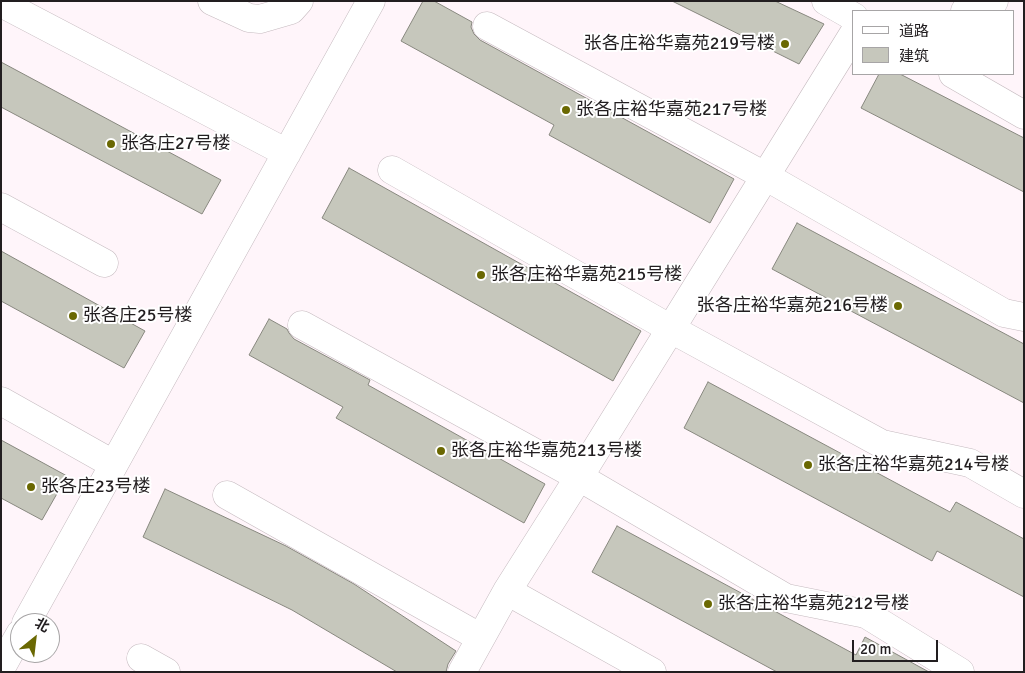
<!DOCTYPE html>
<meta charset="utf-8">
<style>
body{margin:0}
#map{position:relative;width:1025px;height:673px;overflow:hidden;background:#fff5fa;font-family:Signika,"Noto Sans SC",sans-serif}
canvas{display:block}
.frame{position:absolute;inset:0;border:2px solid #221e20;pointer-events:none}
.legend{position:absolute;left:852px;top:10px;width:162px;height:65px;box-sizing:border-box;background:#fff;border:1px solid #a7a5a6;margin:0;padding:6px 9px;list-style:none;font-size:15px;color:#221e20}
.legend li{display:flex;align-items:center;gap:10px;height:25px}
.legend b{width:25px;border:1px solid #a7a5a6}
.north{position:absolute;left:10px;top:613px;width:50px;height:50px;box-sizing:border-box;background:#fff;border:1px solid #a7a5a6;border-radius:50%;rotate:29deg;font-size:14px;font-weight:700;line-height:20px;text-align:center;color:#221e20}
.north::after{content:'';display:block;margin:auto;width:18px;height:22px;background:#6a6802;clip-path:polygon(50% 0,100% 100%,50% 72%,0 100%)}
.scale{position:absolute;left:852px;top:640px;width:86px;height:22px;box-sizing:border-box;border:2px solid #221e20;border-top:0;padding-left:6px;font-size:15px;line-height:18px;white-space:nowrap;color:#221e20;-webkit-text-stroke:4px #fff;paint-order:stroke}
</style>
<div id="map">
<canvas width="1025" height="673"></canvas>
<div class="frame"></div>
<ul class="legend">
<li><b style="height:6px;background:#fff"></b>道路</li>
<li><b style="height:14px;background:#c6c7bc"></b>建筑</li>
</ul>
<div class="north">北</div>
<div class="scale">20 m</div>
</div>
<script>
const context = document.querySelector('canvas').getContext('2d');
context.lineJoin = 'round';
function fillPath(path, color) { context.fillStyle = color; context.fill(path, 'evenodd'); }
const poly = rows => new Path2D(rows.map(r => 'M' + r).join(''));
function trace(path, color, width, dash) { context.strokeStyle = color; context.lineWidth = width; context.lineCap = dash ? 'butt' : 'round'; context.setLineDash(dash || []); context.stroke(path); }
function write(font, color, halo, rows, align = 'center') {
  context.font = font + ' Signika,"Noto Sans SC",sans-serif'; context.lineWidth = 4; context.setLineDash([]); context.textBaseline = 'middle'; context.strokeStyle = halo; context.fillStyle = color; for (const [text, x, y, turn = 0] of rows) {
    context.save(); context.translate(x, y); context.rotate((+turn || 0) * Math.PI / 180); context.textAlign = isNaN(turn) ? turn : align; if (halo) context.strokeText(text, 0, 0); context.fillText(text, 0, 0); context.restore();
  }
}
const building = poly([
 [423,1,434,1,472,22,471,27,474,34,480,40,734,179,710,223,549,135,554,125,401,41,423,1],
 [672,1,775,1,824,24,799,64,672,1],
 [1,62,221,180,202,214,1,107,1,62],
 [879,74,900,74,1024,138,1024,192,861,108,879,74],
 [349,168,641,331,613,381,322,218,349,168],
 [797,223,1024,344,1024,403,772,269,797,223],
 [1,251,145,331,124,368,1,301,1,251],
 [269,319,287,329,289,333,294,339,370,380,368,385,545,484,524,523,336,418,343,407,249,355,269,319],
 [708,382,950,512,956,502,1024,539,1024,597,937,551,932,561,684,428,708,382],
 [1,440,67,476,42,520,1,498,1,440],
 [165,489,286,546,354,584,456,651,448,664,446,672,397,672,292,610,143,537,165,489],
 [617,526,856,655,865,637,929,672,777,672,592,572,617,526]
]);
fillPath(building, '#c6c7bc');
trace(building, '#88887f', 1);
const minor = poly([
 [212,1,249,18,260,19,291,10,299,1],
 [826,1,854,17],
 [1,3,287,153],
 [965,11,994,1],
 [487,26,765,176,1004,313,1024,317],
 [953,74,1024,115],
 [392,170,671,329,882,444,970,463,1024,494],
 [1,207,104,263],
 [302,325,579,477,786,598,866,614,960,672],
 [1,401,113,464],
 [227,495,481,638],
 [507,591,652,672],
 [26,623,371,1],
 [141,658,166,672],
 [1,668,20,634],
 [462,672,507,591,579,477,854,33]
]);
trace(minor, '#c5babf', 29);
trace(minor, '#fff', 28);
for (const [x, y, r, color] of [
 [785,44,5,"#6a6802"],
 [566,110,5,"#6a6802"],
 [111,144,5,"#6a6802"],
 [481,275,5,"#6a6802"],
 [898,306,5,"#6a6802"],
 [73,316,5,"#6a6802"],
 [441,451,5,"#6a6802"],
 [808,465,5,"#6a6802"],
 [31,487,5,"#6a6802"],
 [708,604,5,"#6a6802"]
]) { const dot = new Path2D(); dot.arc(x, y, r, 0, 2 * Math.PI); context.fillStyle = color; context.fill(dot); trace(dot, '#fff', 2); }
write('18px', '#221e20', '#fff', [
 ["张各庄裕华嘉苑219号楼",775,44,"right"],
 ["张各庄裕华嘉苑217号楼",576,110],
 ["张各庄27号楼",121,144],
 ["张各庄裕华嘉苑215号楼",491,275],
 ["张各庄裕华嘉苑216号楼",888,306,"right"],
 ["张各庄25号楼",83,316],
 ["张各庄裕华嘉苑213号楼",451,451],
 ["张各庄裕华嘉苑214号楼",818,465],
 ["张各庄23号楼",41,487],
 ["张各庄裕华嘉苑212号楼",718,604]
], 'left');
</script>
